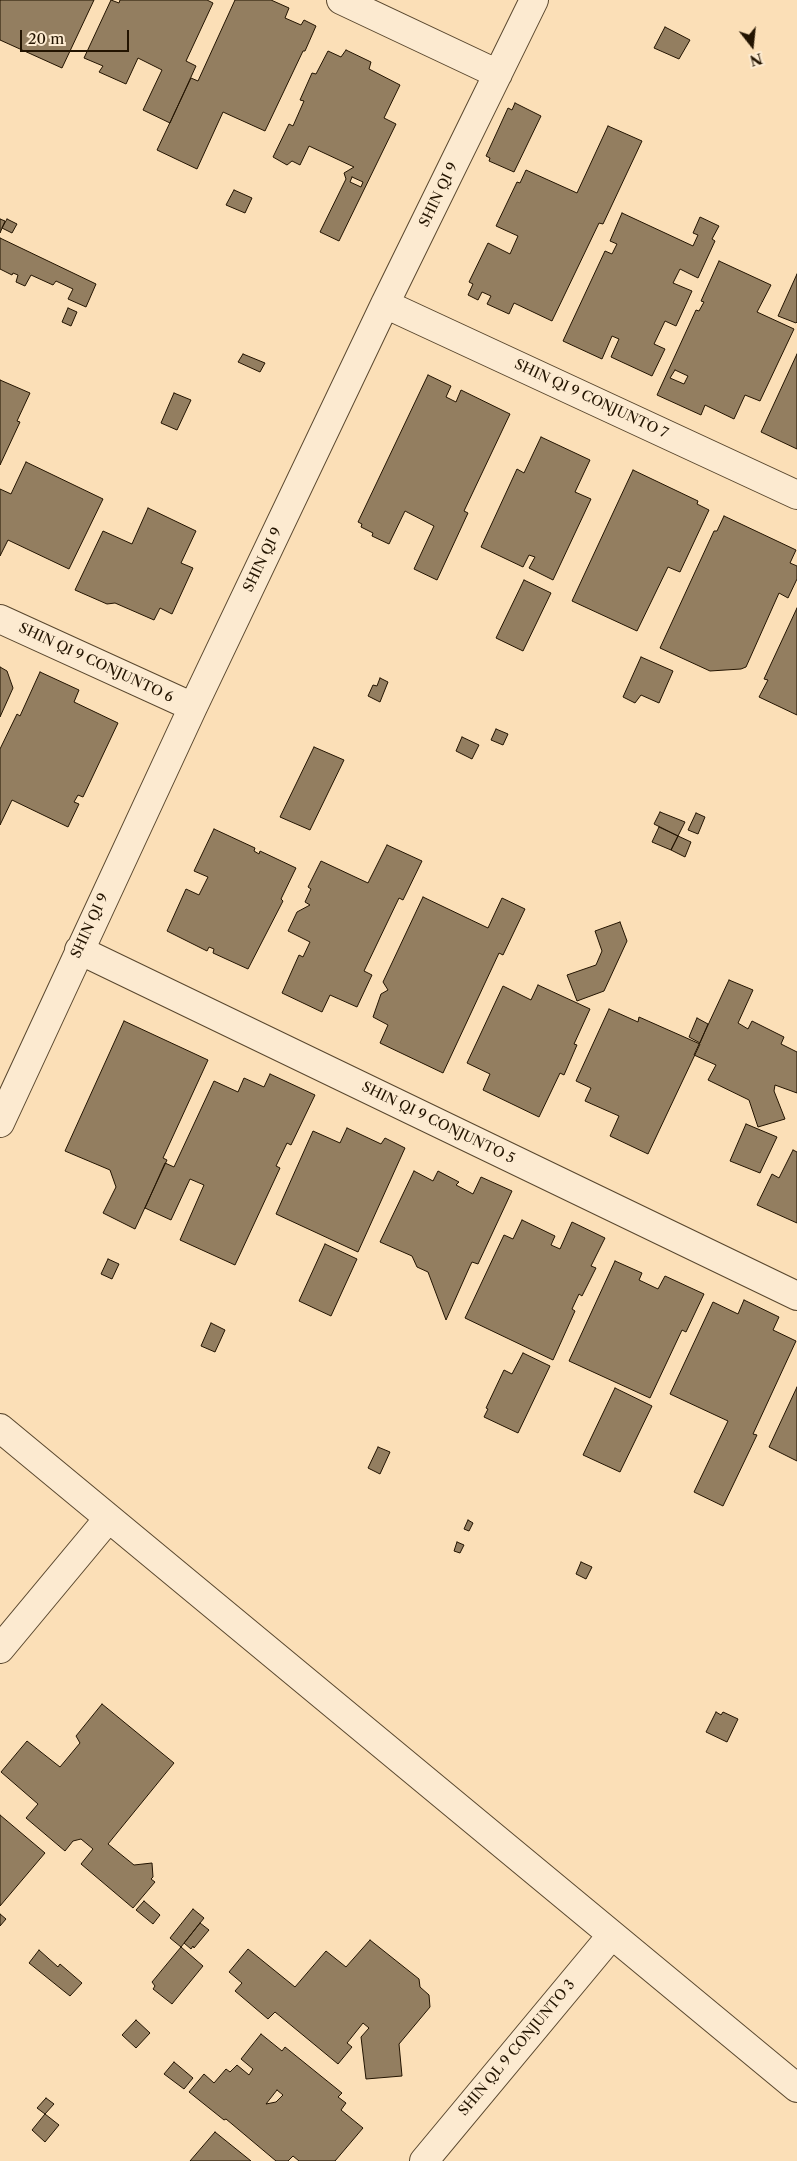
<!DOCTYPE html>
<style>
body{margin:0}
#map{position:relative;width:797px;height:2161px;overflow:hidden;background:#fbdfb7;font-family:"Libre Caslon Text",serif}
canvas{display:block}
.north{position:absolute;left:727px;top:20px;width:50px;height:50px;-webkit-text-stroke:4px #fcead0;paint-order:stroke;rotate:164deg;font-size:14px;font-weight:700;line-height:20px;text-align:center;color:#231401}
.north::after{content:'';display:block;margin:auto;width:18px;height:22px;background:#231401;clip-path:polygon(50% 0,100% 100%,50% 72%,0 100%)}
.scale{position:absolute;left:20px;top:30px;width:109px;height:22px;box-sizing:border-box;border:2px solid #231401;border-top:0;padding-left:6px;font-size:15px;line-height:18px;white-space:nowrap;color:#231401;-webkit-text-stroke:4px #fcead0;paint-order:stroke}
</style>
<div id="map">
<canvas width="797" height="2161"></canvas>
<div class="north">N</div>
<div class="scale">20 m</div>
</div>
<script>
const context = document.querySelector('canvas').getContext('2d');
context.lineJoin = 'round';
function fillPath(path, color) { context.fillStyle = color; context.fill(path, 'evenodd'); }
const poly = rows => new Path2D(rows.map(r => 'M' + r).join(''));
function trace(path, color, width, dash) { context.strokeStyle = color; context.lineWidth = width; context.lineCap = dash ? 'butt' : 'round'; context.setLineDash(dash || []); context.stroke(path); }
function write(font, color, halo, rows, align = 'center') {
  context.font = font + ' "Libre Caslon Text",serif'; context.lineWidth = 4.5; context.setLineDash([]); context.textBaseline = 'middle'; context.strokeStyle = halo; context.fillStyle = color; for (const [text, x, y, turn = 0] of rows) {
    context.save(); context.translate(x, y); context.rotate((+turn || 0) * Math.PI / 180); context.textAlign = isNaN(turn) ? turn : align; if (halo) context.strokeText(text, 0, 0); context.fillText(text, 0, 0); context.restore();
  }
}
const building = poly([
 [0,0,94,0,62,68,0,40,0,0],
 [111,0,119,3,120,0,207,0,213,3,186,61,196,66,170,123,143,110,162,70,138,58,126,84,99,72,103,66,84,58,111,0],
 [235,0,271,0,289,8,285,18,301,25,304,20,316,26,305,51,303,51,265,131,223,112,197,169,157,150,191,78,198,81,235,0],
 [665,27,690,40,679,59,654,48,665,27],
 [346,50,371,62,369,69,400,85,384,118,396,124,339,241,320,232,346,179,344,173,354,167,309,146,300,165,292,161,287,165,273,157,289,124,293,126,304,101,300,100,312,73,316,74,328,51,341,57,346,50],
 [352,177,363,182,361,187,350,182,352,177],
 [515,103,541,116,514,172,489,161,490,158,486,156,508,108,512,110,515,103],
 [608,126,642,141,603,224,599,223,552,321,514,303,509,314,487,304,491,296,482,292,478,300,468,295,473,284,469,282,488,243,510,254,518,236,496,226,517,182,520,183,526,170,577,193,608,126],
 [234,190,252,198,245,213,226,205,234,190],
 [622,213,693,246,698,235,693,233,700,217,719,226,712,239,715,241,698,278,680,269,673,283,692,291,676,326,665,321,654,344,665,349,652,376,611,357,619,339,612,336,602,359,563,341,605,251,612,254,617,244,610,241,622,213],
 [0,219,5,221,0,233,0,219],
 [7,219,17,224,12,233,2,228,7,219],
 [0,238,96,284,86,307,68,299,73,289,56,281,53,285,31,275,25,286,16,282,18,275,13,273,12,275,0,269,0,238],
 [719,261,771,285,757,312,794,329,760,401,745,395,734,419,705,405,701,415,657,395,696,310,699,311,704,302,701,301,719,261],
 [675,370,688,376,684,384,670,378,675,370],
 [797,274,797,322,796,323,778,316,797,274],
 [68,308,77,312,71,326,62,322,68,308],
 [243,354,265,363,260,372,238,362,243,354],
 [797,354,797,449,761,432,797,354],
 [428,375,451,386,446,397,456,402,461,390,510,414,464,511,468,513,437,580,414,569,434,526,405,511,389,544,372,536,373,533,361,527,362,524,358,522,428,375],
 [0,380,30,393,17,421,20,422,0,465,0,380],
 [174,393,191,400,177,430,161,423,174,393],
 [541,437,590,460,575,492,591,499,553,580,529,568,535,557,529,555,523,567,481,547,517,469,524,473,541,437],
 [26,462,103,499,69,569,8,540,0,556,0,489,11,494,26,462],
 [633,470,698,501,697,504,709,510,680,572,668,567,637,631,572,601,633,470],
 [148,508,196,531,181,563,193,568,172,614,160,608,154,620,115,603,107,604,75,590,103,531,132,544,148,508],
 [724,516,796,550,790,563,797,566,797,579,788,598,779,593,746,667,741,669,710,671,660,648,714,531,717,531,724,516],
 [524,580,551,593,523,651,496,638,524,580],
 [797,608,797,715,759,697,768,680,764,679,797,608],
 [641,657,673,671,659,703,641,695,635,703,623,697,641,657],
 [0,667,7,671,13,688,0,717,0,667],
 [40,672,79,690,74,702,118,723,83,797,78,795,74,802,79,804,68,827,12,800,0,825,0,749,17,714,20,716,40,672],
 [380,678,388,682,380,702,368,696,373,685,377,686,380,678],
 [496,729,508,734,503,745,491,740,496,729],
 [462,737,479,745,472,759,456,751,462,737],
 [314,747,344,760,310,830,280,817,314,747],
 [660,812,685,822,678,836,654,824,660,812],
 [696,813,705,817,698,834,688,830,696,813],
 [659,827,678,836,671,850,652,842,659,827],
 [214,829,255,848,254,851,259,854,260,851,296,868,281,899,283,901,248,969,213,953,214,949,209,947,207,951,167,931,186,889,199,895,208,877,194,871,214,829],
 [678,836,691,842,685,857,671,850,678,836],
 [387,845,422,861,403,900,399,898,364,971,372,975,357,1007,330,995,322,1012,282,993,299,955,303,957,310,942,288,931,297,912,310,905,305,902,311,889,308,887,321,861,368,883,387,845],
 [423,897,488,928,502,898,525,909,503,955,499,953,443,1073,380,1043,388,1025,373,1017,381,994,388,990,383,982,423,897],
 [620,922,627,941,604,991,577,1001,567,975,596,965,602,951,595,931,620,922],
 [729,980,753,990,738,1023,748,1029,752,1021,784,1037,781,1044,797,1052,797,1093,775,1085,774,1091,785,1119,758,1127,749,1100,708,1080,716,1065,694,1055,729,980],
 [538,985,590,1009,574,1044,577,1045,564,1075,560,1073,539,1117,483,1090,490,1074,467,1063,503,986,531,1000,538,985],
 [609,1009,638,1022,639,1017,700,1044,648,1154,610,1136,619,1116,585,1101,591,1088,576,1081,609,1009],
 [697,1018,708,1024,700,1043,689,1037,697,1018],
 [124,1021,208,1060,163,1158,167,1160,135,1229,103,1213,116,1187,110,1170,65,1151,124,1021],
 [270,1074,315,1095,291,1145,287,1143,276,1166,280,1168,235,1265,180,1240,204,1185,190,1179,171,1220,145,1208,165,1163,174,1167,214,1081,238,1092,244,1078,264,1087,270,1074],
 [746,1124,777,1137,760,1173,730,1161,746,1124],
 [347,1128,381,1144,385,1138,405,1148,358,1252,276,1214,313,1131,340,1143,347,1128],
 [793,1150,797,1152,797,1223,757,1205,772,1174,779,1178,793,1150],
 [414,1171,433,1181,438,1171,459,1182,456,1185,473,1194,481,1177,512,1191,478,1264,472,1262,470,1266,446,1320,428,1272,417,1267,412,1256,380,1242,414,1171],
 [522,1220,555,1236,551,1245,560,1249,572,1222,605,1238,591,1266,596,1268,582,1296,579,1294,572,1309,575,1311,553,1360,465,1318,504,1235,513,1239,522,1220],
 [325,1244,357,1259,331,1316,299,1301,325,1244],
 [108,1259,119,1264,112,1279,101,1274,108,1259],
 [615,1261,642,1273,639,1280,658,1289,665,1276,704,1294,686,1332,682,1330,650,1398,569,1361,615,1261],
 [744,1300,779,1317,773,1330,796,1341,753,1434,757,1435,723,1506,694,1492,728,1421,670,1394,713,1302,738,1314,744,1300],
 [211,1323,225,1330,215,1352,201,1346,211,1323],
 [523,1353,550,1366,518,1433,484,1417,488,1409,486,1408,504,1370,512,1374,523,1353],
 [797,1387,797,1461,769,1447,797,1387],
 [615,1388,652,1406,620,1472,583,1455,615,1388],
 [378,1447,390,1452,380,1474,368,1468,378,1447],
 [468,1520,473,1523,469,1531,464,1529,468,1520],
 [457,1542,464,1545,460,1553,454,1551,457,1542],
 [581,1562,592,1567,586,1579,576,1574,581,1562],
 [102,1704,174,1763,108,1844,134,1865,152,1863,153,1877,151,1879,155,1882,133,1908,81,1864,93,1849,81,1839,73,1841,65,1851,26,1818,38,1804,1,1772,27,1741,60,1767,80,1743,76,1736,102,1704],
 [716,1712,721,1715,723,1712,738,1719,727,1742,706,1732,716,1712],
 [0,1815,45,1853,0,1906,0,1815],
 [144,1901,160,1915,153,1924,136,1910,144,1901],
 [193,1909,204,1918,181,1947,170,1938,193,1909],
 [0,1914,6,1919,0,1926,0,1914],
 [200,1923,209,1930,194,1948,193,1946,191,1949,184,1943,200,1923],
 [370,1940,419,1979,420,1987,429,1995,430,2007,399,2044,402,2076,366,2079,361,2037,369,2028,363,2023,347,2043,352,2047,338,2064,275,2012,268,2019,235,1991,242,1983,229,1972,248,1949,295,1987,326,1951,346,1967,370,1940],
 [181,1947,203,1966,172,2004,153,1989,155,1986,152,1982,181,1947],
 [39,1950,58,1967,60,1964,82,1983,70,1996,29,1963,39,1950],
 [136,2020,150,2033,136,2048,122,2035,136,2020],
 [261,2034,282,2051,285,2047,342,2093,338,2097,346,2103,341,2110,363,2128,335,2161,299,2161,293,2156,288,2161,276,2161,226,2119,224,2120,189,2092,204,2074,214,2083,226,2069,230,2072,237,2065,249,2075,253,2069,241,2059,261,2034],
 [277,2090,283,2095,276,2102,266,2104,277,2090],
 [174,2062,193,2078,184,2089,164,2074,174,2062],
 [46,2098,54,2104,45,2114,37,2108,46,2098],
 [45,2114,59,2125,45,2142,32,2130,45,2114],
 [215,2132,251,2161,190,2161,215,2132]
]);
fillPath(building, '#937e60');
trace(building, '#231401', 1);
const minor = poly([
 [341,0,498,74],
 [385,304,797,495],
 [0,619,193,707],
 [79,950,797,1296],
 [0,1123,193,707,385,304,534,0],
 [0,1428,797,2088],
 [0,1649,108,1519],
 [424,2161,611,1936]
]);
trace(minor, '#59472e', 30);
trace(minor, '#fcead0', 28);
write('14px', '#231401', '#fcead0', [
 ["SHIN QI 9",439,195,-64],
 ["SHIN QI 9 CONJUNTO 7",591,399,25],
 ["SHIN QI 9",263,560,-64],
 ["SHIN QI 9 CONJUNTO 6",96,663,25],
 ["SHIN QI 9",90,926,-65],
 ["SHIN QI 9 CONJUNTO 5",438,1123,26],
 ["SHIN QL 9 CONJUNTO 3",517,2048,-50]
]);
</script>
